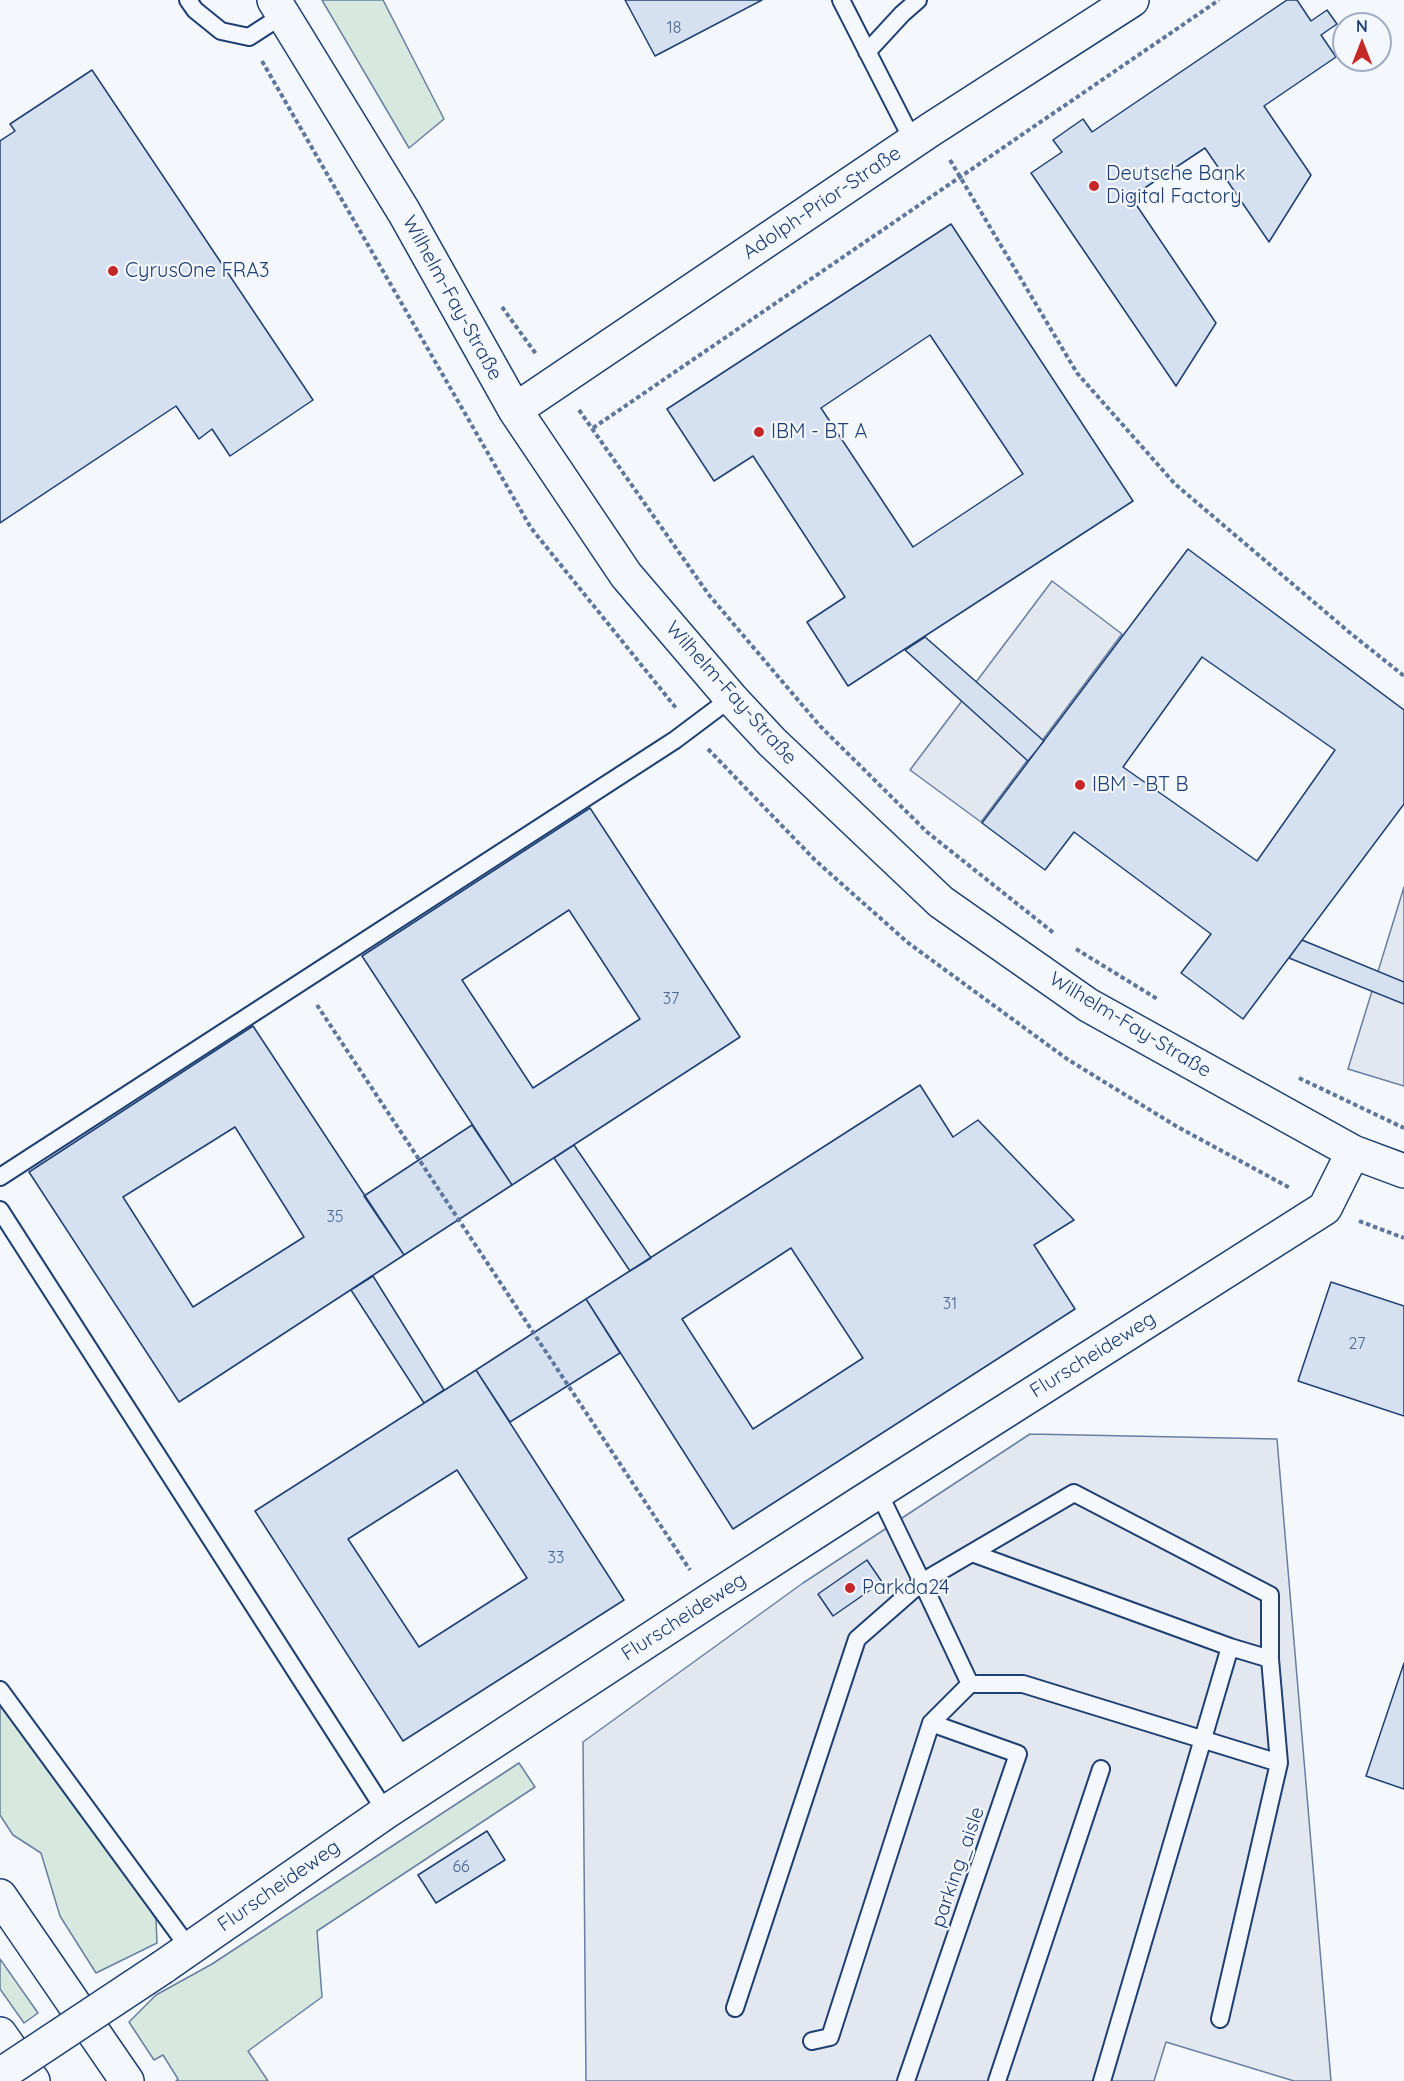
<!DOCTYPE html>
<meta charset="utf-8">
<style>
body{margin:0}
#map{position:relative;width:1404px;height:2081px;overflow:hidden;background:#f4f7fb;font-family:Quicksand,sans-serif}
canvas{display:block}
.north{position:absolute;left:1332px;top:12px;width:60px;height:60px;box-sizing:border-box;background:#f4f7fb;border:2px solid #9eadc5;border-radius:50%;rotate:0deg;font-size:16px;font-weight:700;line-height:24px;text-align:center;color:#1d3f73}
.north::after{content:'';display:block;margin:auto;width:21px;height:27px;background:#c62828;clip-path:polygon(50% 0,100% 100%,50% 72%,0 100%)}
</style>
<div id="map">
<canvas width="1404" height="2081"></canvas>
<div class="north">N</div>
</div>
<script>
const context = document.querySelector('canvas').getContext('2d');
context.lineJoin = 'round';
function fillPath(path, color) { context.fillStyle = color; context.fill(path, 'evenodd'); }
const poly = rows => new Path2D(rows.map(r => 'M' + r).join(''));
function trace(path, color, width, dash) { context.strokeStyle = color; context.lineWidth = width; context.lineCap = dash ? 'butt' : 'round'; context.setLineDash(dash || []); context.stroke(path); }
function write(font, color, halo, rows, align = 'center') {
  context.font = font + ' Quicksand,sans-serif'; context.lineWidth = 4.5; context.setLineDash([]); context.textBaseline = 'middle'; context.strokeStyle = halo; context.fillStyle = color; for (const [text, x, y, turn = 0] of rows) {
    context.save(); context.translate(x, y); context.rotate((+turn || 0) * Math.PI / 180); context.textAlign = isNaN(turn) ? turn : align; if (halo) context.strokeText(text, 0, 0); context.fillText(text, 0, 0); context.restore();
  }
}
const green = poly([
 [322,0,383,0,444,119,409,148,322,0],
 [0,1704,142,1897,156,1919,157,1943,96,1973,60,1916,41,1853,13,1835,0,1815,0,1704],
 [519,1763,535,1787,317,1931,322,1997,248,2051,268,2081,176,2081,178,2079,163,2055,154,2060,129,2022,156,1995,212,1964,519,1763],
 [0,1959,38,2013,24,2023,0,1989,0,1959]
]);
fillPath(green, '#d7e8df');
trace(green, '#687fa3', 1.5);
const parking = poly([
 [1052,581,1122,634,981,822,910,770,1052,581],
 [1404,887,1404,1086,1348,1069,1404,887],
 [1030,1434,1277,1439,1331,2081,1294,2081,1166,2042,1154,2081,586,2081,583,1742,803,1583,1030,1434]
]);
fillPath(parking, '#e3e8f0');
trace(parking, '#687fa3', 1.5);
const building = poly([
 [625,0,762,0,655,56,625,0],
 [1287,0,1297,0,1311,21,1327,10,1337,24,1321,35,1336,57,1264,106,1311,175,1269,242,1205,148,1131,197,1216,323,1176,386,1031,173,1062,152,1053,140,1083,119,1092,132,1287,0],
 [92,70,313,400,230,456,212,429,199,439,176,406,0,523,0,141,15,131,10,124,92,70],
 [951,224,1133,501,848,686,807,622,845,597,753,456,714,481,667,409,951,224],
 [930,335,1023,474,913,547,821,408,930,335],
 [1188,549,1404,710,1404,804,1243,1019,1181,973,1211,934,1074,832,1045,870,982,823,1188,549],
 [1202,657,1335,750,1257,861,1123,767,1202,657],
 [925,637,1044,741,1028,761,905,650,925,637],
 [590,808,740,1037,512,1185,362,956,590,808],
 [569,910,640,1019,533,1088,462,980,569,910],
 [1302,940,1404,982,1404,1004,1289,958,1302,940],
 [253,1026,404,1255,179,1402,29,1172,253,1026],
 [235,1127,304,1237,193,1307,123,1197,235,1127],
 [920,1085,953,1137,978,1120,1074,1220,1034,1245,1075,1309,733,1529,586,1299,920,1085],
 [791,1248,863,1358,753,1429,682,1319,791,1248],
 [472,1125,512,1185,404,1255,364,1196,472,1125],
 [574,1145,651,1258,630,1271,554,1158,574,1145],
 [373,1276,444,1390,424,1403,351,1290,373,1276],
 [1331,1282,1404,1306,1404,1416,1298,1381,1331,1282],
 [586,1299,620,1353,510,1422,476,1370,586,1299],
 [476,1370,624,1600,403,1741,255,1511,476,1370],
 [457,1470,527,1578,419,1647,348,1539,457,1470],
 [867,1560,882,1582,833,1616,818,1594,867,1560],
 [1404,1663,1404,1789,1366,1776,1404,1663],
 [487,1831,505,1860,436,1903,418,1875,487,1831]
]);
fillPath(building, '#d5e0f0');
trace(building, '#1d3f73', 1.5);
const service = poly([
 [188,0,195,10,221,31,249,37,283,15],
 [841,0,913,141],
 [867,52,902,14,918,0],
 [0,1177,675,740,731,698],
 [0,1210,386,1812],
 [878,1491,922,1582,1074,1493,1270,1595,1270,1659,1279,1763,1220,2019],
 [972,1553,1230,1647],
 [970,1684,1023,1684,1279,1763],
 [0,1690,189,1948],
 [735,2008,857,1639,922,1582,970,1684,931,1723,830,2037,812,2041],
 [906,2081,1018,1754,931,1723],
 [997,2081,1101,1769],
 [1102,2081,1230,1647,1270,1659]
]);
const minor = poly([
 [274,0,404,212,515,410,626,575,731,698,772,742,941,902,1088,1005,1353,1152,1404,1171],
 [515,410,930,130,1132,0],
 [163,1967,386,1812,710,1600,859,1504,1325,1208,1353,1152]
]);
const motorway = poly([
 [0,1896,127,2081],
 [0,2034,33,2081]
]);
trace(service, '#1d3f73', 20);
trace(minor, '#1d3f73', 36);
trace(motorway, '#1d3f73', 36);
trace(poly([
 [262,61,531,528,676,708],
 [950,160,1077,373,1175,484,1349,632,1404,676],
 [502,307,536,354],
 [579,410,709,595,820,726,927,832,1055,934],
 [593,428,1219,0],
 [708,749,815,860,907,942,1067,1059,1176,1126,1290,1188],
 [1076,949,1159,1000],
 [317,1005,690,1570],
 [1299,1078,1404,1128],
 [1359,1221,1404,1238]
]), '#5e769c', 4, [4.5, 3]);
trace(service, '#f4f7fb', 16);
trace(minor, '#f4f7fb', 33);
trace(motorway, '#f4f7fb', 33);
const minorBridge = poly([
 [0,2075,163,1967]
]);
trace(minorBridge, '#1d3f73', 36, []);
trace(minorBridge, '#f4f7fb', 33);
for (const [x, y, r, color] of [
 [1094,186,6,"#c62828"],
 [113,271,6,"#c62828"],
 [759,432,6,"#c62828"],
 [1080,785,6,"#c62828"],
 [850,1588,6,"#c62828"]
]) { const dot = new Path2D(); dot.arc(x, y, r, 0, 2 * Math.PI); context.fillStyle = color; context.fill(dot); trace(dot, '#f4f7fb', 2); }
write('16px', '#4b6792', null, [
 ["18",674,28],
 ["37",671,999],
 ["35",335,1217],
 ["31",950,1304],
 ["27",1357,1344],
 ["33",556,1558],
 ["66",461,1867]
]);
write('20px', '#1d3f73', '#f4f7fb', [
 ["Deutsche Bank",1106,174],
 ["Digital Factory",1106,197],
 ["CyrusOne FRA3",125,271],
 ["IBM - BT A",771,432],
 ["IBM - BT B",1092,785],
 ["Parkda24",862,1588]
], 'left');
write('20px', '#1d3f73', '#f4f7fb', [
 ["Adolph-Prior-Straße",822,203,-34],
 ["Wilhelm-Fay-Straße",452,298,61],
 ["Wilhelm-Fay-Straße",731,693,48],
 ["Wilhelm-Fay-Straße",1130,1025,31],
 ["Flurscheideweg",1093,1355,-32],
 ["Flurscheideweg",684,1617,-33],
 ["parking_aisle",958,1867,-71],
 ["Flurscheideweg",279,1886,-35]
]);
</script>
